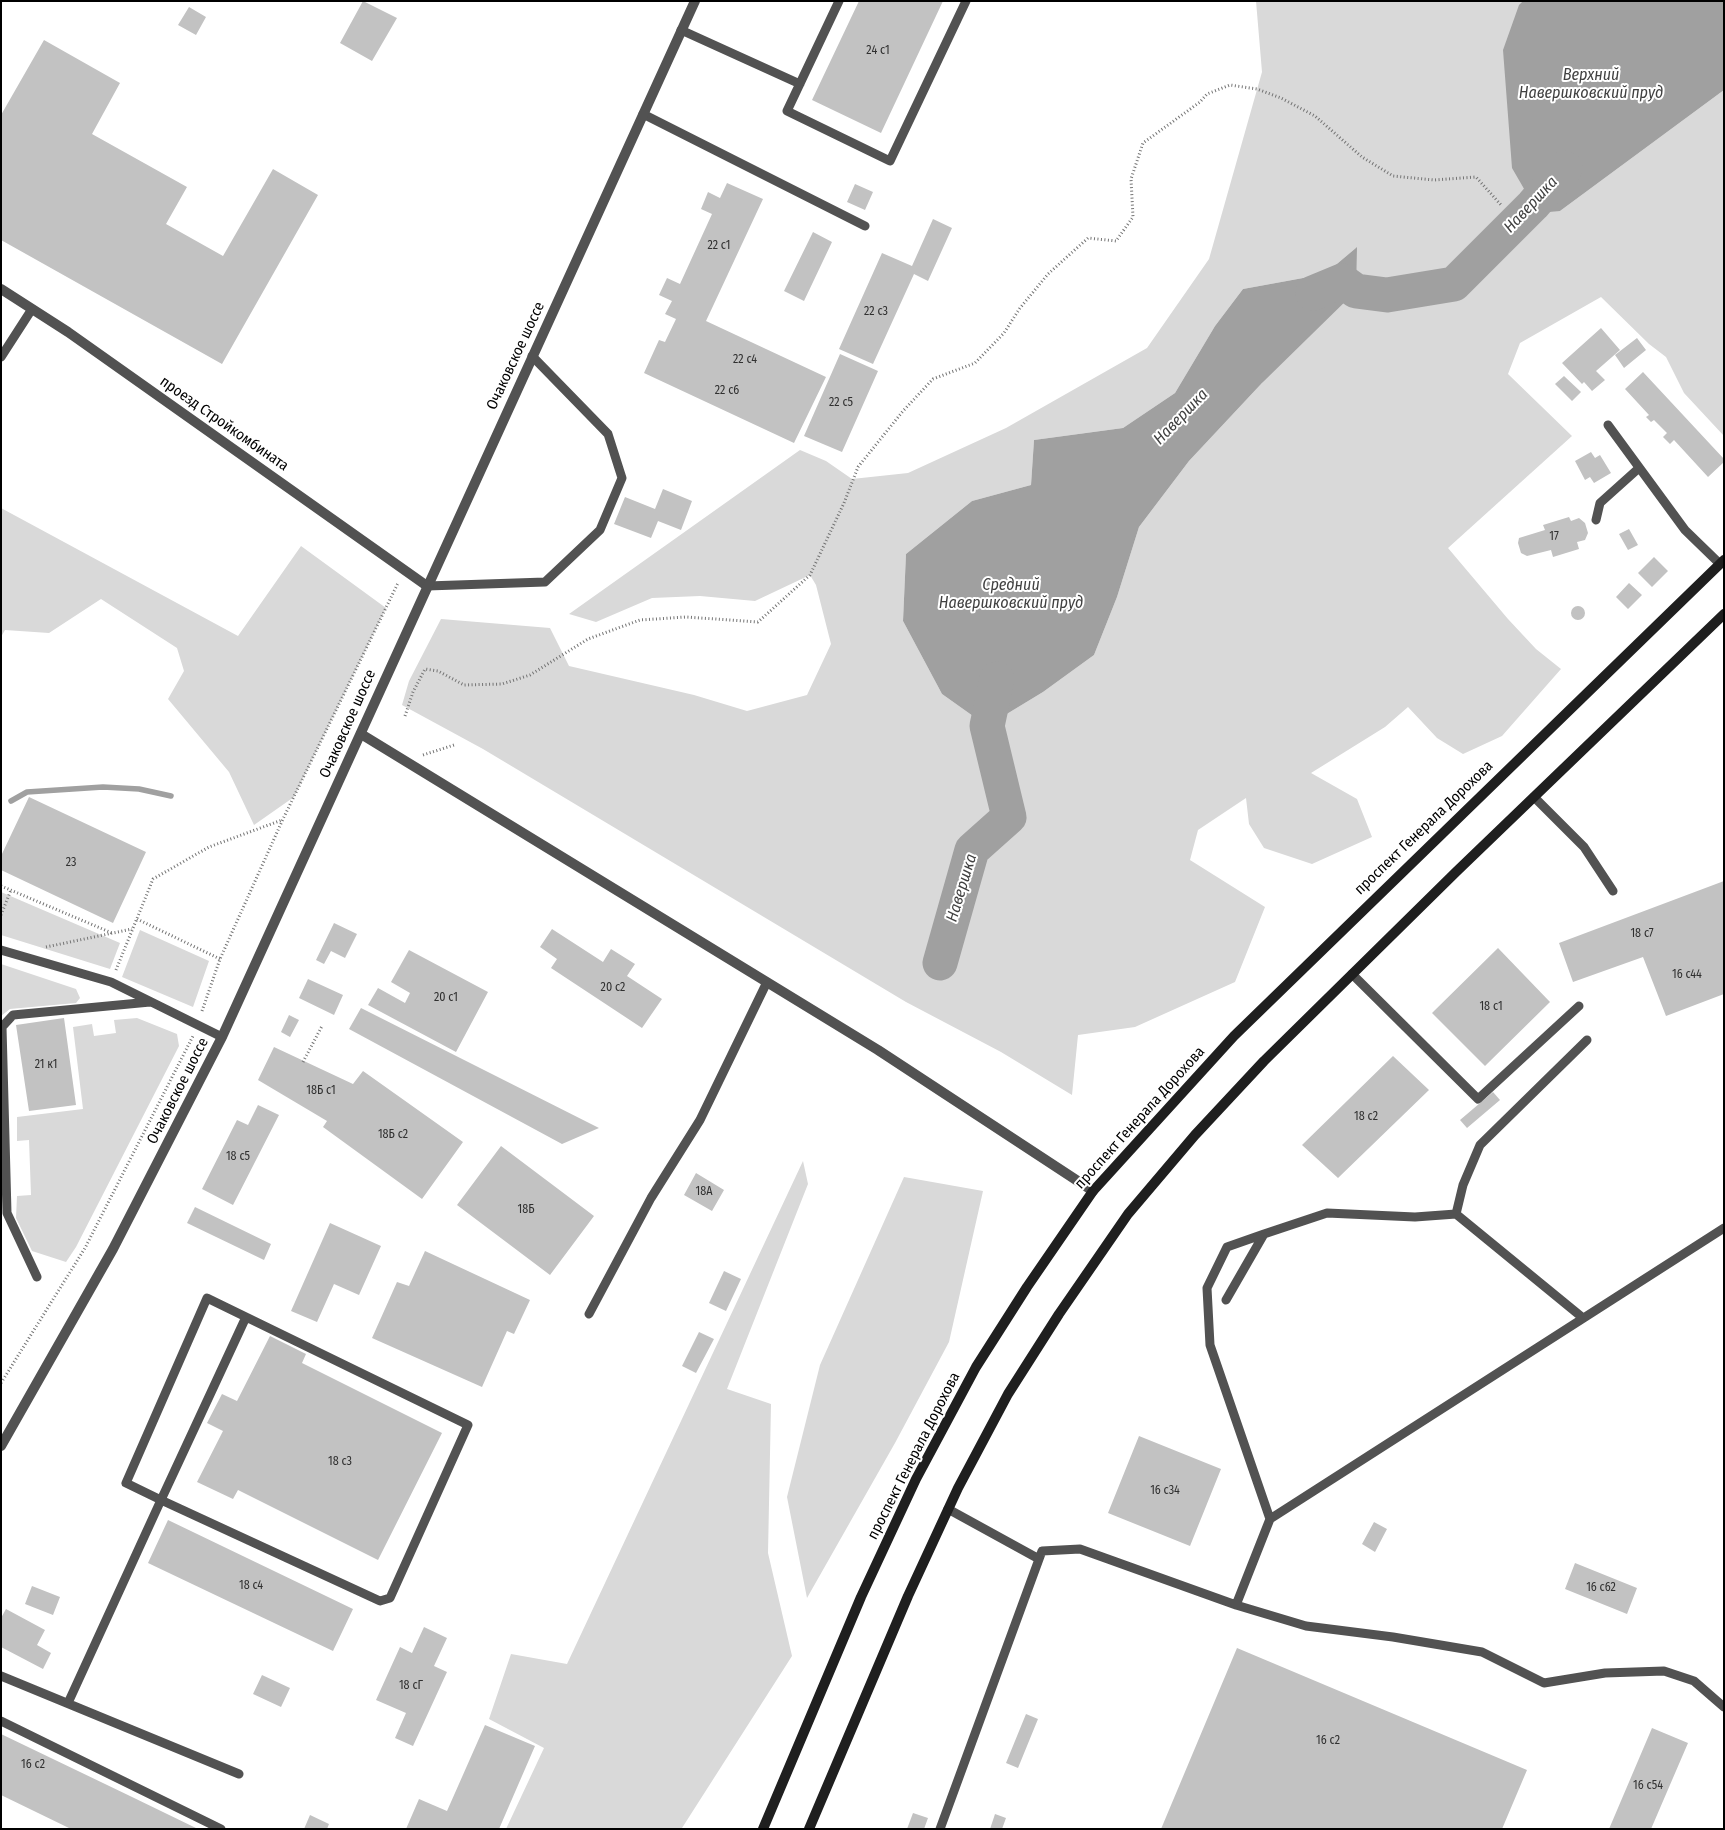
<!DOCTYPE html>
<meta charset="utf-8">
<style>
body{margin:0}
#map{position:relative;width:1725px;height:1830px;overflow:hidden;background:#fff;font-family:"Fira Sans Condensed",sans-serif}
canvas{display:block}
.frame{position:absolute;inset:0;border:2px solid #000;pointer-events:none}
</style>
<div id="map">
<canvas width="1725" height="1830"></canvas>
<div class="frame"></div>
</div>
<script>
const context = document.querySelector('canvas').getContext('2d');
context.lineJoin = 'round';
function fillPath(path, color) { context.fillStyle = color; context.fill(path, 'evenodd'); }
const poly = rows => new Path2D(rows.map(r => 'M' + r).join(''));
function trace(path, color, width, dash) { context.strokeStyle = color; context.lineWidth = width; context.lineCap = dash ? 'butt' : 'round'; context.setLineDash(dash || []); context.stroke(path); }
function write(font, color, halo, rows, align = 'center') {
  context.font = font + ' "Fira Sans Condensed",sans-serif'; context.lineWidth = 4; context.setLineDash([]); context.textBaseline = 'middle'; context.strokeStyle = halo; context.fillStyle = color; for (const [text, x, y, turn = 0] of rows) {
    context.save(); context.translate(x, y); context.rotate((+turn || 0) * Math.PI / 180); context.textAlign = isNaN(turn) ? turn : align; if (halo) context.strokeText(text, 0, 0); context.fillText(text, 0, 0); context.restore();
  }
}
fillPath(poly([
 [1256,1,1523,1,1519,6,1560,211,1724,90,1724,436,1684,393,1666,357,1649,344,1601,297,1520,343,1508,374,1572,436,1448,548,1508,619,1536,649,1561,669,1502,736,1463,754,1437,738,1408,707,1385,727,1311,773,1357,799,1372,837,1312,864,1264,848,1249,824,1246,798,1198,830,1190,860,1265,907,1235,982,1135,1027,1078,1035,1072,1095,1001,1052,906,1002,483,749,402,705,409,681,441,619,550,628,569,666,694,695,747,711,807,695,831,644,816,585,810,575,755,601,700,596,652,598,596,622,569,614,800,450,826,461,852,479,908,473,1006,428,1147,348,1209,259,1262,72],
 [1357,247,1262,383,1189,461,1139,527,1117,597,1094,655,1043,692,987,726,942,694,903,621,906,554,972,501,1031,485,1034,440,1123,428,1175,393,1215,326,1243,289,1325,274],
 [1,508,238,636,301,546,386,608,294,797,254,825,229,772,168,699,184,671,177,648,101,599,49,633,5,630,1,637],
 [1,892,120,943,110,969,1,935],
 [140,930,209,961,193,1007,122,977],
 [1,964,76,989,80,998,76,1003,10,1009,1,1016],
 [137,1018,177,1034,179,1046,76,1247,66,1262,32,1251,16,1218,17,1196,31,1195,29,1140,17,1141,17,1117,83,1109,73,1027,92,1024,94,1036,116,1033,114,1020],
 [803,1161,808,1184,727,1389,771,1404,768,1553,792,1656,682,1828,506,1829,544,1748,489,1719,511,1654,567,1664],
 [904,1177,983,1191,949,1342,895,1443,807,1598,787,1497,820,1365]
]), '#d9d9d9');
fillPath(poly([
 [1523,1,1724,1,1724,90,1560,211,1538,213,1512,168,1503,50,1519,5],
 [1357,247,1356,291,1262,383,1189,461,1139,527,1117,597,1094,655,1043,692,987,726,942,694,903,621,906,554,972,501,1031,485,1034,440,1123,428,1175,393,1215,326,1243,289,1325,274]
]), '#a0a0a0');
trace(poly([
 [11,801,27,792,103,787,139,789,171,796]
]), '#a0a0a0', 5.5);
trace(poly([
 [1313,293,1342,281,1356,291,1387,295,1454,284,1533,205,1565,168],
 [940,963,972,850,1009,817,987,726,997,679]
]), '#a0a0a0', 35);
fillPath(poly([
 [363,1,397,18,372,61,340,43],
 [859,1,943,1,881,133,812,100],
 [189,7,206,17,196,35,178,25],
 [44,40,120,83,92,134,187,187,166,224,223,256,273,169,318,195,222,364,1,240,1,115],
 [727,183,763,199,706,321,826,377,794,443,644,373,659,340,665,342,676,319,665,314,672,301,659,295,667,278,680,284,712,214,701,209,708,192,720,198],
 [855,184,873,192,865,210,847,202],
 [933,219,952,228,928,281,914,274,873,364,839,349,882,253,912,266],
 [813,232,832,242,804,301,784,291],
 [1601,328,1620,350,1596,371,1605,380,1592,391,1584,382,1582,384,1562,363],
 [1637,338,1646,350,1624,368,1615,355],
 [840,354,878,371,842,452,804,436],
 [1643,372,1724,459,1724,462,1708,477,1674,440,1670,444,1663,437,1667,433,1654,420,1651,422,1646,417,1649,415,1625,389],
 [1564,376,1581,392,1572,401,1555,384],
 [1591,452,1595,458,1600,455,1611,473,1594,483,1590,477,1585,480,1575,461],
 [663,489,692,501,681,530,658,521,651,538,614,524,625,497,655,509],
 [1569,517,1571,521,1579,518,1585,523,1588,533,1585,540,1577,542,1579,549,1553,557,1551,550,1527,556,1521,553,1518,543,1519,538,1545,530,1543,525],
 [1629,529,1638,545,1628,550,1619,534],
 [1654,557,1668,571,1652,587,1638,573],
 [1629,583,1642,595,1628,609,1616,597],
 '1571 613a7 7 0 1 1 14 0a7 7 0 1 1-14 0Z',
 [29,797,146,852,113,923,1,870,1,856],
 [1724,881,1724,994,1666,1016,1643,957,1573,982,1559,943],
 [334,923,357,934,345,958,331,951,324,964,316,960],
 [552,929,603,962,611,949,635,964,627,976,662,999,642,1028,551,968,557,959,540,947],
 [1498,948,1550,1002,1485,1066,1432,1013],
 [409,950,488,992,456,1052,368,1005,378,988,405,1003,410,993,391,982],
 [308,979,343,995,334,1015,299,998],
 [361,1008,599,1128,562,1144,349,1029],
 [289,1015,299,1020,290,1037,281,1032],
 [64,1018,76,1105,29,1111,16,1025],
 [274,1047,353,1084,363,1071,463,1142,422,1199,323,1127,327,1121,258,1080],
 [1393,1056,1429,1090,1338,1178,1302,1145],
 [1493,1092,1500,1100,1467,1128,1460,1120],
 [258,1105,279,1115,233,1205,202,1189,237,1120,248,1125],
 [501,1146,594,1216,550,1275,457,1205],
 [696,1173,724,1190,712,1211,684,1195],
 [195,1207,271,1244,264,1260,187,1223],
 [330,1223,381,1246,359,1295,334,1284,317,1322,291,1311],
 [425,1251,530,1300,514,1334,507,1331,482,1387,372,1338,397,1282,409,1286],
 [724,1271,741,1279,726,1311,709,1303],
 [699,1332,714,1339,696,1373,682,1366],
 [270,1336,306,1354,302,1363,442,1433,378,1560,238,1490,233,1499,197,1482,223,1431,207,1423,222,1394,237,1401],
 [1139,1436,1221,1469,1190,1546,1108,1513],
 [168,1520,353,1609,333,1651,148,1563],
 [1374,1522,1387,1529,1375,1552,1362,1544],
 [1575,1563,1637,1588,1627,1614,1565,1589],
 [32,1586,60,1597,53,1615,25,1604],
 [6,1609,45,1630,37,1645,51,1653,43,1669,1,1647,1,1618],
 [424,1627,447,1638,434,1666,447,1672,413,1746,395,1738,406,1713,376,1700,400,1647,412,1653],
 [1237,1648,1527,1770,1502,1829,1161,1829],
 [262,1675,290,1688,281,1707,253,1694],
 [1026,1714,1038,1719,1018,1768,1006,1763],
 [485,1725,535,1746,499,1829,406,1829,419,1799,447,1811],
 [1652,1728,1688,1743,1651,1829,1609,1829],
 [1,1734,130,1796,198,1829,71,1829,1,1795],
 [913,1813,928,1818,924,1829,907,1829],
 [995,1814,1006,1818,1002,1829,990,1829],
 [310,1815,329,1824,327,1829,304,1829]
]), '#c2c2c2');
trace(poly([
 [405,716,413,692,425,669,438,671,464,685,502,684,530,675,588,639,640,620,686,617,758,622,810,575,844,503,858,467,903,411,933,379,975,363,1004,333,1020,308,1048,274,1088,238,1116,241,1133,217,1131,179,1143,143,1200,102,1207,94,1230,85,1257,89,1281,98,1315,116,1362,157,1393,176,1434,180,1476,177,1502,206],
 [423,755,454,745],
 [1,886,112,933],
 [1,915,11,890],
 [137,919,220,959],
 [46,947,132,929],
 [116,970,153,879,209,847,282,820],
 [202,1011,220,959,283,819,398,583],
 [303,1062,322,1026],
 [1,1383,85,1248,193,1036]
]), '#747474', 3, [1, 2.5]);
trace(poly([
 [839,1,787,111,890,161,966,1],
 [681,30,800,84],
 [643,114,865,226],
 [1,357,32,309],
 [1608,425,1685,530,1720,564],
 [1596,520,1600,503,1639,468],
 [427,586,545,582,600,530,622,478,608,434,532,356],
 [1534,797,1584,847,1613,891],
 [1,950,111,982,222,1037],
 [1352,974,1478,1099,1579,1006],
 [1456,1214,1463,1185,1480,1145,1587,1040],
 [1264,1234,1227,1247,1207,1288,1210,1345,1270,1519],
 [37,1277,7,1213,2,1027,13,1015,150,1002],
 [1226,1300,1264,1234,1327,1213,1415,1217,1456,1214,1583,1318],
 [589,1314,651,1198,700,1120,767,982],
 [948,1509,1039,1559],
 [1236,1605,1270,1519,1724,1228],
 [1,1676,239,1774],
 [68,1703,161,1500,201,1414,246,1317,468,1425,390,1598,380,1601,161,1500,126,1483,207,1298,246,1317],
 [1,1721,221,1829],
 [940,1829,1042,1551,1080,1549,1236,1605,1306,1626,1393,1637,1482,1652,1544,1683,1605,1673,1664,1671,1694,1681,1724,1707]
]), '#525252', 9);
trace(poly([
 [1,289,68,332,427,586],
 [361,734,878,1050,1093,1191]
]), '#525252', 10);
trace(poly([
 [1,1446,113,1249,222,1037,695,1]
]), '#525252', 10);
trace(poly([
 [763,1829,861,1597,916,1479,976,1367,1027,1287,1093,1191,1234,1036,1724,560],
 [809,1829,908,1596,958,1488,1008,1394,1059,1314,1128,1214,1195,1135,1264,1061,1457,871,1724,614]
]), '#1f1f1f', 10);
write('12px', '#303030', null, [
 ["24 с1",878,51],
 ["22 с1",719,246],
 ["22 с3",876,312],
 ["22 с4",745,360],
 ["22 с6",727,391],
 ["22 с5",841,403],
 ["17",1554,537],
 ["23",71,863],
 ["18 с7",1642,934],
 ["16 с44",1687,975],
 ["20 с2",613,988],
 ["20 с1",446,998],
 ["18 с1",1491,1007],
 ["21 к1",46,1065],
 ["18Б с1",321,1091],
 ["18 с2",1366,1117],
 ["18Б с2",393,1135],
 ["18 с5",238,1157],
 ["18А",704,1192],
 ["18Б",526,1210],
 ["18 с3",340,1462],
 ["16 с34",1165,1491],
 ["18 с4",251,1586],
 ["16 с62",1601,1588],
 ["18 сГ",411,1686],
 ["16 с2",1328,1741],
 ["16 с2",33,1765],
 ["16 с54",1648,1786]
]);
write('15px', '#000', '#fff', [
 ["Очаковское шоссе",516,356,-65],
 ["проезд Стройкомбината",224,424,35],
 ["Очаковское шоссе",348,724,-66],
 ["проспект Генерала Дорохова",1424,828,-44],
 ["Очаковское шоссе",178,1091,-63],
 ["проспект Генерала Дорохова",1140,1118,-48],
 ["проспект Генерала Дорохова",914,1456,-63]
]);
write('italic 16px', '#414141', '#fff', [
 ["Верхний",1591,76],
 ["Навершковский пруд",1591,94],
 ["Навершка",1531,205,-47],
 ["Навершка",1181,417,-46],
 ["Средний",1011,586],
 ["Навершковский пруд",1011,604],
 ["Навершка",962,888,-73]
]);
</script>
